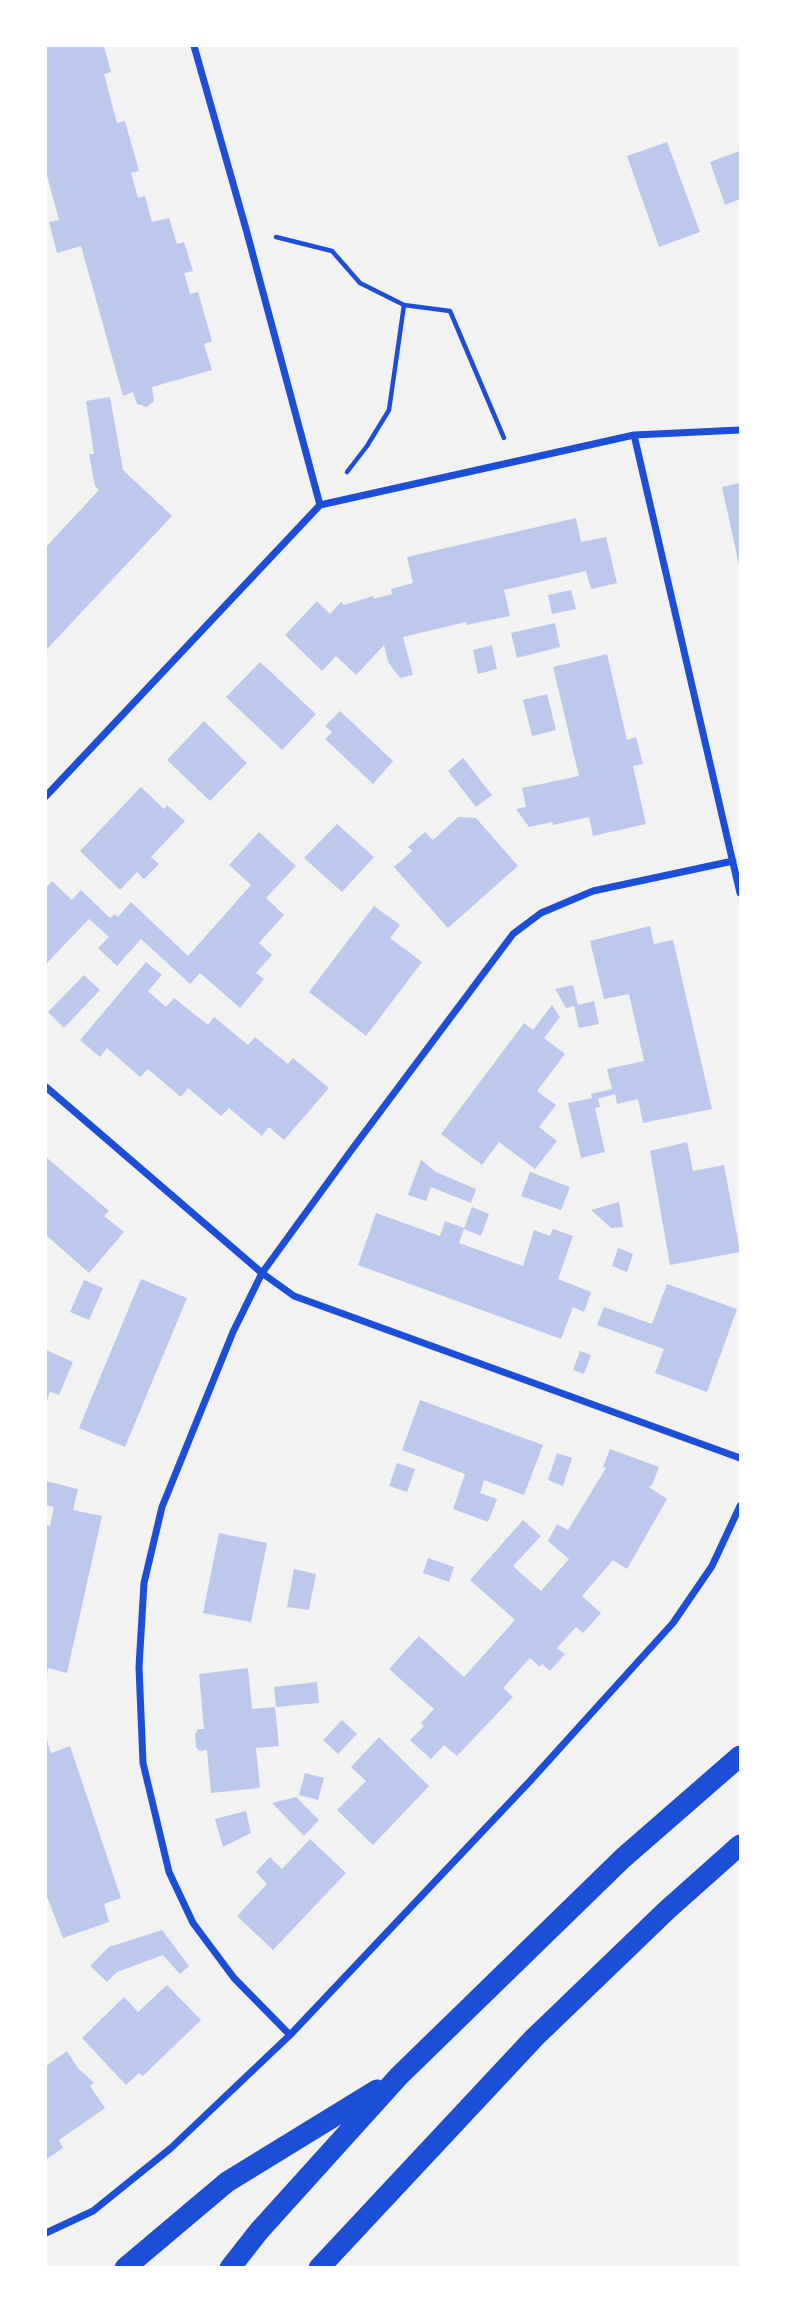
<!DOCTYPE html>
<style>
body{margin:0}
#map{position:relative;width:786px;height:2313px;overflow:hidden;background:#f2f2f2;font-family:Lato,sans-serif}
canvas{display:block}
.frame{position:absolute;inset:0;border:47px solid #fff;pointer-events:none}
</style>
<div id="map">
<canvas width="786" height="2313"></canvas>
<div class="frame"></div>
</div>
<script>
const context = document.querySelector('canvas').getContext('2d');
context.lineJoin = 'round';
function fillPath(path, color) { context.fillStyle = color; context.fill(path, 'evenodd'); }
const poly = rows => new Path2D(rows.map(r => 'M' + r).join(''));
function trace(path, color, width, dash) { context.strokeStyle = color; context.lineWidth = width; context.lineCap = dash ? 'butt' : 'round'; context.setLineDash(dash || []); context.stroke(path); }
fillPath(poly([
 [46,46,104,46,111,72,104,74,117,123,125,121,139,171,131,173,138,198,145,196,152,222,169,218,177,244,184,242,193,271,184,273,190,294,198,292,212,341,204,344,212,370,152,387,154,401,147,407,137,404,133,392,123,396,81,246,57,253,49,222,59,220,46,172],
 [667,142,700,232,659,247,627,156],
 [740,151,740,199,725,205,710,162],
 [110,397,123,470,172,516,46,650,46,547,99,490,95,486,89,454,94,454,86,401],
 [740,483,740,565,739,565,722,487],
 [576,518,581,542,606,537,617,583,591,589,586,571,504,590,510,616,466,625,466,622,403,637,413,675,400,678,388,662,384,645,356,675,336,656,322,671,285,635,317,601,330,614,341,602,344,605,373,596,374,599,392,594,391,589,413,583,407,557],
 [571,590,576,609,552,614,548,595],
 [555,623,560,647,517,658,511,633],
 [492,645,497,669,478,674,473,650],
 [607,654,627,740,636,737,643,764,633,766,646,824,593,836,589,817,553,825,552,822,529,827,516,809,526,807,522,788,579,776,553,667],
 [260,662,316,714,282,750,226,697],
 [547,694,556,730,532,736,523,700],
 [340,711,393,761,373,784,325,739,332,732,325,726],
 [204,721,247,763,210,801,167,760],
 [463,758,492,795,476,807,448,771],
 [141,787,164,809,167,805,185,821,151,857,159,864,144,879,137,872,120,890,80,851],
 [458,817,476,818,518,866,448,928,394,867,412,851,408,847,425,832,433,840],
 [337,824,374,857,342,892,304,858],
 [259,832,296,866,266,898,284,915,259,943,272,955,256,973,264,979,240,1008,200,973,190,984,141,939,117,966,98,948,109,937,89,919,46,964,46,888,52,881,72,900,81,890,110,918,115,914,118,917,131,902,188,956,251,885,229,865],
 [374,906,400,925,390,938,422,962,366,1036,309,992],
 [650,926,654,944,673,940,712,1109,643,1123,638,1099,617,1104,615,1094,598,1099,600,1107,595,1108,605,1152,581,1158,568,1103,592,1098,591,1094,612,1089,607,1069,644,1061,629,994,604,999,590,941],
 [146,962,162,975,148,991,166,1007,174,998,208,1025,214,1017,248,1045,255,1037,288,1064,293,1058,329,1088,284,1140,269,1127,262,1136,229,1108,221,1116,188,1088,181,1097,148,1069,140,1077,107,1048,100,1057,80,1040],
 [84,975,100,990,64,1028,48,1012],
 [573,985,578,1005,594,1001,599,1024,579,1028,574,1006,566,1008,555,989],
 [552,1005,560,1017,544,1038,565,1054,537,1091,556,1105,539,1127,557,1141,535,1169,499,1142,482,1165,441,1134,524,1023,533,1030],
 [687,1142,693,1171,724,1165,740,1252,670,1265,650,1151],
 [46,1157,109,1211,104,1216,124,1232,89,1273,46,1235,46,1219,48,1216,46,1213],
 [421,1160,436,1172,476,1189,471,1203,431,1187,426,1201,408,1195],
 [530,1172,570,1187,561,1210,521,1196],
 [619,1202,623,1227,611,1228,591,1210],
 [472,1207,489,1214,481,1236,464,1229,459,1243,523,1266,534,1230,550,1236,553,1229,573,1236,558,1279,591,1292,584,1312,573,1307,561,1339,358,1265,376,1213,440,1236,445,1221,464,1228],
 [618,1248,633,1254,627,1272,612,1266],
 [141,1279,187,1298,125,1447,79,1428],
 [84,1280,103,1288,89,1320,70,1312],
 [667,1284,737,1309,707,1392,655,1373,664,1349,597,1325,604,1307,652,1324],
 [46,1350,73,1362,59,1395,50,1392,46,1403],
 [580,1351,591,1355,584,1374,573,1370],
 [420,1400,543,1445,524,1495,484,1480,480,1493,497,1499,488,1522,453,1509,465,1474,402,1450],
 [610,1449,659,1467,652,1485,649,1487,667,1499,627,1569,613,1560,582,1596,601,1613,583,1633,576,1627,557,1648,565,1654,550,1671,542,1664,540,1667,530,1658,503,1688,513,1697,457,1756,444,1745,431,1759,410,1740,424,1726,421,1723,434,1709,389,1669,419,1636,464,1677,515,1620,470,1580,523,1520,541,1536,513,1566,541,1591,569,1559,548,1541,557,1524,568,1530,606,1468,603,1467],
 [557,1453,572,1458,563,1486,548,1480],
 [397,1463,415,1469,407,1492,389,1486],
 [46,1481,78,1489,73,1510,102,1516,67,1673,48,1668,47,1674,46,1525,50,1526,54,1507,46,1505],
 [219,1533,267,1543,251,1622,203,1613],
 [428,1558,454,1567,449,1582,423,1573],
 [294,1569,316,1574,309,1610,287,1607],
 [248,1668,252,1709,275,1707,279,1746,256,1748,260,1788,211,1793,207,1750,200,1751,196,1747,195,1734,198,1729,204,1729,199,1674],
 [317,1682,319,1703,276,1707,274,1687],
 [342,1720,357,1734,338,1754,323,1740],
 [46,1737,51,1753,70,1746,121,1898,104,1904,109,1922,63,1938,46,1894,47,1894,46,1888],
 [379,1737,429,1786,373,1845,337,1810,366,1781,351,1767],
 [305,1773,324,1778,318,1800,299,1795],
 [296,1797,319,1820,304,1836,272,1803],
 [246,1811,251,1833,223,1847,215,1819],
 [310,1839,346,1873,273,1950,237,1916,267,1884,256,1872,270,1857,282,1869],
 [162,1930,189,1966,180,1974,163,1955,117,1972,107,1982,90,1966,109,1947],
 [167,1985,201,2020,143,2076,139,2073,126,2085,82,2038,124,1997,138,2012],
 [67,2051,78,2068,94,2083,90,2086,105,2108,59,2140,63,2148,47,2159,46,2066]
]), '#bdc9ec');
trace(poly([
 [276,237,332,251,360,283,404,305,450,311,504,438],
 [347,472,367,446,389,410,404,305]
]), '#1d4ed8', 4.5);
trace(poly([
 [194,46,246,229,320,505],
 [634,435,740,893],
 [320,505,634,435,740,430],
 [46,796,320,505],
 [46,1087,262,1273,294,1296,740,1458],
 [290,2035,234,1978,193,1923,169,1872,143,1763,139,1667,144,1583,162,1507,233,1332,262,1273,350,1152,513,934,541,913,593,891,733,861],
 [46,2233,93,2211,171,2148,290,2035,531,1780,673,1623,712,1566,740,1506]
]), '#1d4ed8', 7);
trace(poly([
 [125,2268,227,2182,377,2090],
 [230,2268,259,2231,399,2076,623,1858,740,1756],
 [319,2268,534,2038,667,1910,740,1845]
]), '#1d4ed8', 21);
</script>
